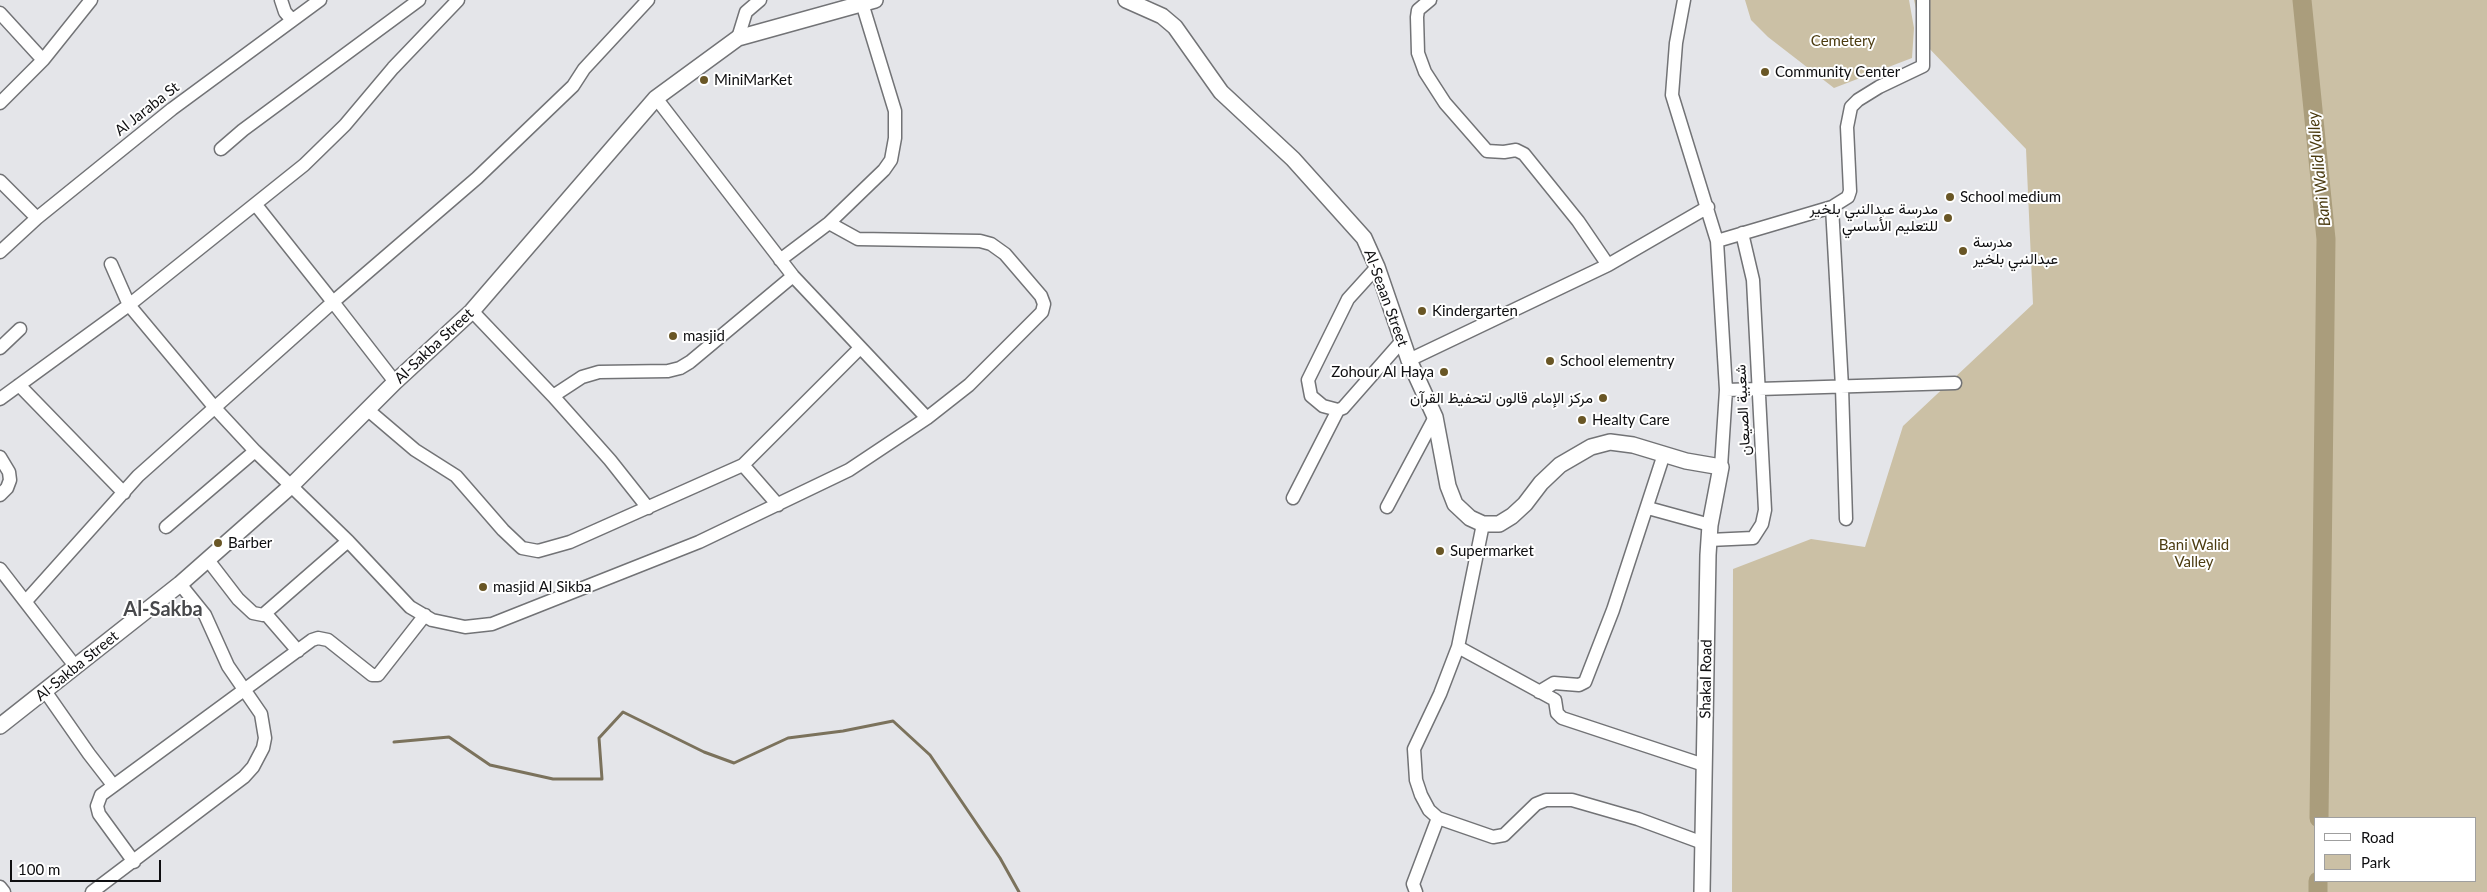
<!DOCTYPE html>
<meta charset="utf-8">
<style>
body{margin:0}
#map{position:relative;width:2487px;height:892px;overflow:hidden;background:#e4e5e9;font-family:Lato,sans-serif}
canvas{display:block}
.legend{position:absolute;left:2314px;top:817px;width:162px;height:65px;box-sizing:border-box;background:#fff;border:1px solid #9f9f9f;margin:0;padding:6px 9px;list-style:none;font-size:15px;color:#0e0e10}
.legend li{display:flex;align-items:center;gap:10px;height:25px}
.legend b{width:25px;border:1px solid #9f9f9f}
.scale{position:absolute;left:10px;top:860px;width:151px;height:22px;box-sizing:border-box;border:2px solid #0e0e10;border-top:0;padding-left:6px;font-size:15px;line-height:18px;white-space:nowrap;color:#0e0e10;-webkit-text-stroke:4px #fff;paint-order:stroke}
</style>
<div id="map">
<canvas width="2487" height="892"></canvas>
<ul class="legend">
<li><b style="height:6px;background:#fff"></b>Road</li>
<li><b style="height:14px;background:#cbc0a5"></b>Park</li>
</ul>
<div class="scale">100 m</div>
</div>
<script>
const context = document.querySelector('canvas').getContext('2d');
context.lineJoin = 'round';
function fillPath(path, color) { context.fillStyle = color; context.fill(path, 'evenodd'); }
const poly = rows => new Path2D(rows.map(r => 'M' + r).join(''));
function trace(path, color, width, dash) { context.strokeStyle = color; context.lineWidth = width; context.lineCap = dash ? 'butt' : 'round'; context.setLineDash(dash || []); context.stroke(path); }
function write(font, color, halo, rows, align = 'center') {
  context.font = font + ' Lato,Vazirmatn,sans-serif'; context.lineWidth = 4; context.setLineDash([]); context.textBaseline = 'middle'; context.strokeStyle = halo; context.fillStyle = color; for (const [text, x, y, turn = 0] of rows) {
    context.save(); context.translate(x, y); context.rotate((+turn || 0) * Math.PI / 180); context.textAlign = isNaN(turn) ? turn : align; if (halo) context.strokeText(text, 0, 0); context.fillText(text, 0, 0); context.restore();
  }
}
fillPath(poly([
 [1745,0,1909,0,1914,28,1912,58,1834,88,1768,37,1751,20],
 [1914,0,2487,0,2487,892,1732,892,1733,569,1811,539,1865,547,1903,426,2033,304,2026,149,1924,43],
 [2316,818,2476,818,2476,881,2316,881]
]), '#cbc0a5');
trace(poly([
 [394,742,449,737,490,765,553,779,602,779,599,738,623,712,704,752,734,763,788,738,843,731,893,721,930,755,1000,858,1019,892]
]), '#7b725c', 3);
trace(poly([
 [2302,0,2326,239,2319,818],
 [2318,892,2318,881]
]), '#aa9d7c', 19);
const minor = poly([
 [281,0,285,12,292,20],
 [1430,0,1418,10,1417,17,1418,53,1425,72,1445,103,1487,151,1504,152,1516,150,1524,154,1578,221,1608,265,1708,207],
 [1684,0,1676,43,1672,95,1717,241,1726,390,1721,467],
 [0,13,43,60],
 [738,38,746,12,760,0],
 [656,98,793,276,927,418],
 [0,103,43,60,91,0],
 [221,149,243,130,419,0],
 [0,181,37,218],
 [1832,207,1842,387,1846,519],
 [1717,241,1832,207,1848,197,1850,191,1847,127,1851,107,1858,100,1879,87,1923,66,1923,0],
 [0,252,37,218,172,109,320,0],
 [780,260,829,223,884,170,891,160,895,138,895,111,862,3],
 [111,264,129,305,215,408,255,451,348,541,410,607,432,620,465,627,492,624,699,542,849,470,927,418,969,385,1042,312,1044,304,1041,296,1005,254,991,244,980,241,858,239,829,223],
 [1377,267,1348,299,1308,380,1311,396,1323,406,1338,410,1343,408,1401,342],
 [472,311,553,396,610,460,648,508],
 [0,348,20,329],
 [1409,360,1608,265],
 [395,382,333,302,477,178,573,86,584,69,648,0],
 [19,385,124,493],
 [1726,390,1955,383],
 [553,396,582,377,599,372,668,371,680,368,690,362,793,276],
 [0,399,129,305,304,165,345,125,393,68,458,0],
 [368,410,415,450,456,476,503,530,522,548,538,551,570,542,743,465,860,348],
 [0,457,9,472,10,480,7,488,0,495],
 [743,465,778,505],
 [1293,498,1338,410],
 [1387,507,1435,417],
 [1648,508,1710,525],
 [1483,524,1458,647,1440,694,1414,749,1416,780,1421,795,1429,810,1438,818,1493,837,1504,835,1536,804,1546,800,1572,800,1638,819,1703,843],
 [166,527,255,451],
 [1709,540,1753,538,1762,524,1765,510,1753,280,1742,233],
 [208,560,238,599,253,613,263,615,348,541],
 [0,569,75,666],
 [26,601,138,476,333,302,256,205],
 [266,614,298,651],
 [1458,647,1555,700,1557,713,1562,718,1704,765],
 [45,691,89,754,113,785],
 [1539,692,1554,683,1579,685,1585,682,1613,610,1664,454],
 [134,862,99,814,97,806,101,795,312,640,318,638,328,640,372,675,378,675,425,615],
 [0,887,4,892],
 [92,892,244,777,253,767,263,748,265,738,261,714,228,666,205,615,180,584],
 [1416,892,1413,884,1438,818]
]);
const major = poly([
 [1126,0,1162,16,1175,27,1221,92,1293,159,1364,238,1377,267,1409,360,1435,417,1448,486,1455,504,1470,518,1483,524,1499,524,1512,516,1525,504,1541,483,1560,465,1591,447,1610,442,1633,445,1686,461,1721,467,1710,525,1708,555,1702,892],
 [0,726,180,584,291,486,395,382,472,311,656,98,738,38,875,0]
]);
trace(minor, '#727376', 15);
trace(major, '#727376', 18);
trace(minor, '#fff', 12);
trace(major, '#fff', 15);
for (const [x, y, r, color] of [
 [1765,72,5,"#695625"],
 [704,80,5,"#695625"],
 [1950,197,5,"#695625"],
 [1948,218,5,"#695625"],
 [1963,251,5,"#695625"],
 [1422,311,5,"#695625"],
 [673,336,5,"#695625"],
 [1550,361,5,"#695625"],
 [1444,372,5,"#695625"],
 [1603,398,5,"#695625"],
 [1582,420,5,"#695625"],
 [218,543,5,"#695625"],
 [1440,551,5,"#695625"],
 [483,587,5,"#695625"]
]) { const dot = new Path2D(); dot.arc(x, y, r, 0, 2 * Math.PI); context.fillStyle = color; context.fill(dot); trace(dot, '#fff', 2); }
write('15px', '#4c3c11', '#fff', [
 ["Cemetery",1843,41],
 ["Bani Walid",2194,545],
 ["Valley",2194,562]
]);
write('15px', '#0e0e10', '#fff', [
 ["Community Center",1775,72],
 ["MiniMarKet",714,80],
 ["School medium",1960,197],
 ["مدرسة عبدالنبي بلخير",1938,209,"right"],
 ["للتعليم الأساسي",1938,226,"right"],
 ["مدرسة",1973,242],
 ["عبدالنبي بلخير",1973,259],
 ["Kindergarten",1432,311],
 ["masjid",683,336],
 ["School elementry",1560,361],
 ["Zohour Al Haya",1434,372,"right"],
 ["مركز الإمام قالون لتحفيظ القرآن",1593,398,"right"],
 ["Healty Care",1592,420],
 ["Barber",228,543],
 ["Supermarket",1450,551],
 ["masjid Al Sikba",493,587]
], 'left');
write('15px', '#0e0e10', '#fff', [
 ["Al Jaraba St",147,109,-38],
 ["Al-Seaan Street",1386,298,70],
 ["Al-Sakba Street",434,346,-43],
 ["شعبية الصيعان",1743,410,-93],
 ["Al-Sakba Street",77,666,-39],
 ["Shakal Road",1706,679,-89]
]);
write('italic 16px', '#4a3a0f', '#fff', [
 ["Bani Walid Valley",2319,169,-96]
]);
write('bold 20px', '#47484b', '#fff', [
 ["Al-Sakba",163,610]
]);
</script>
